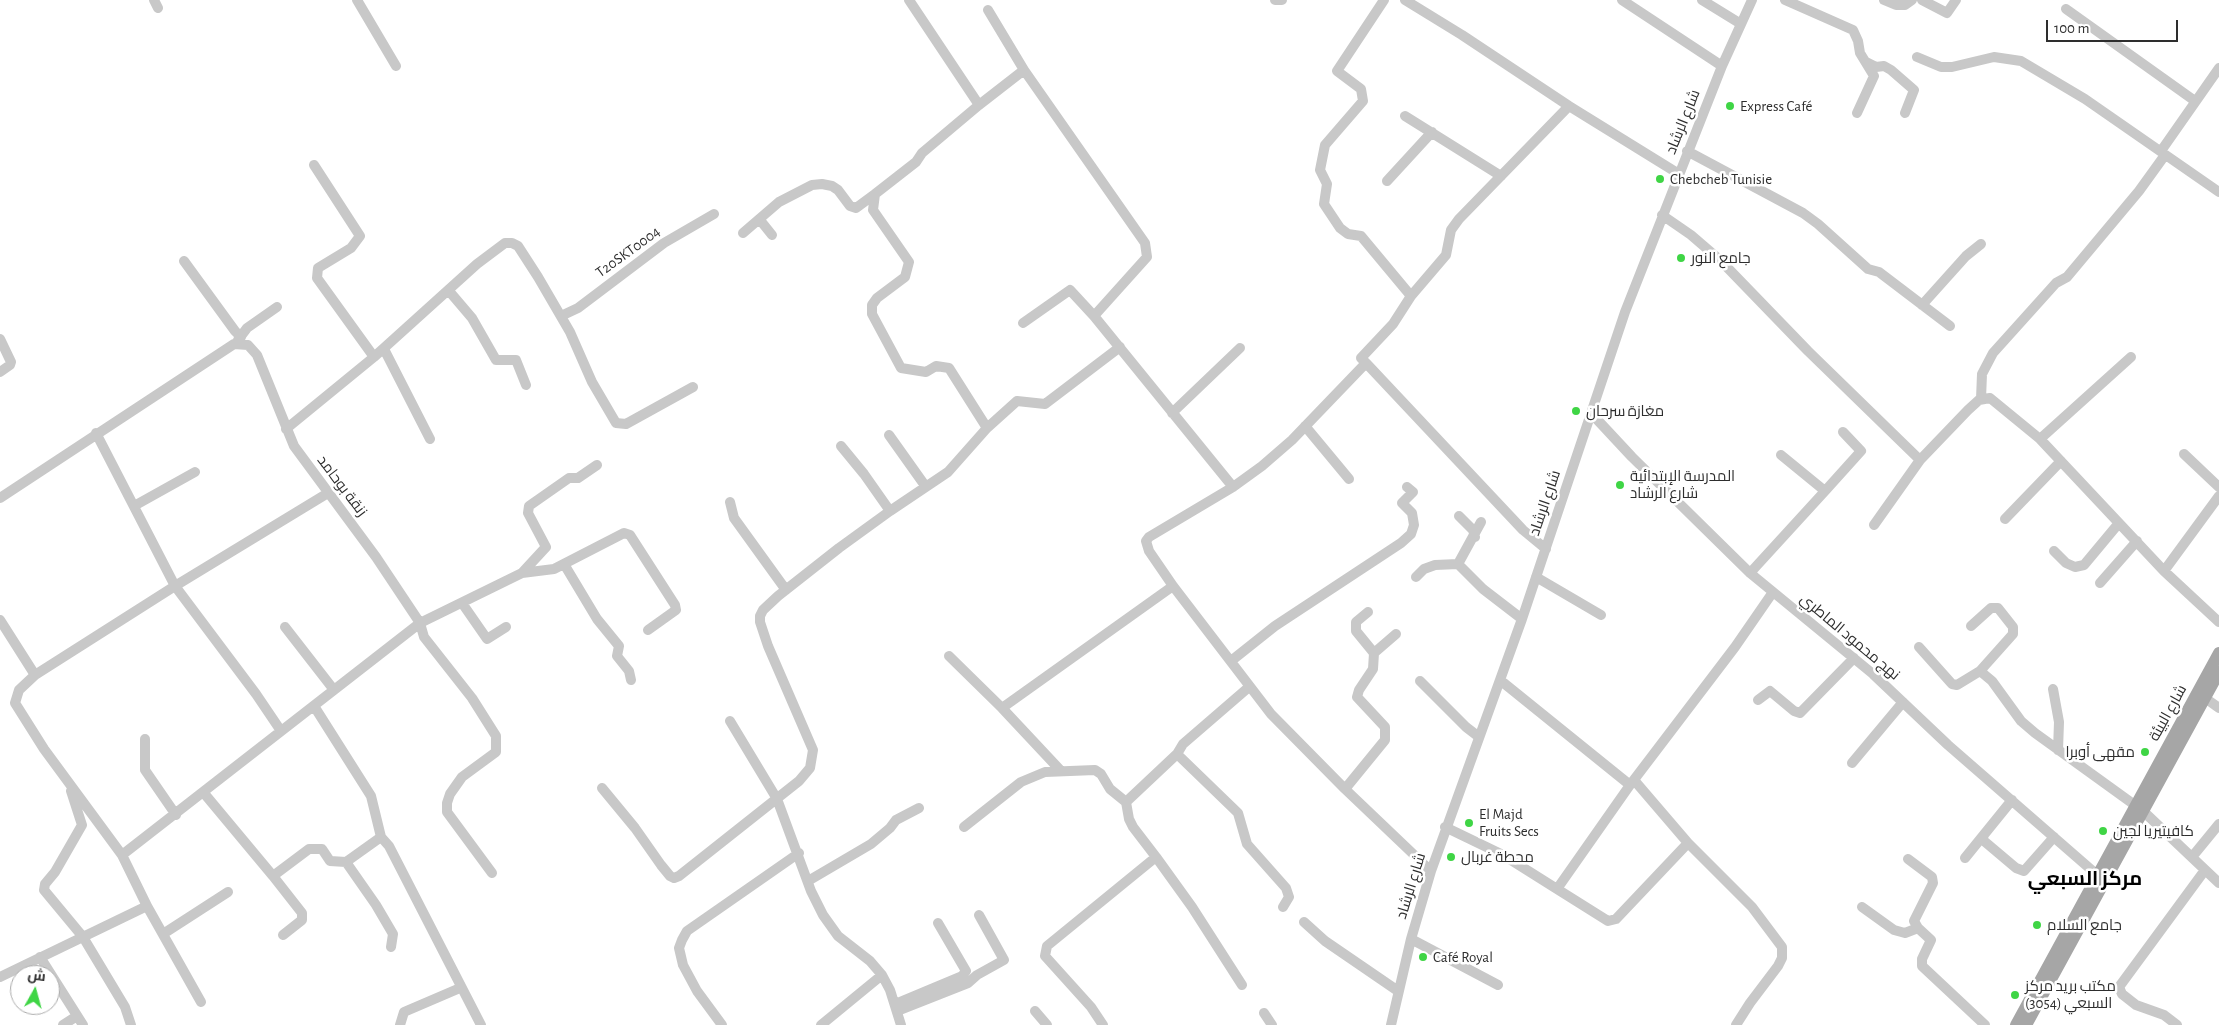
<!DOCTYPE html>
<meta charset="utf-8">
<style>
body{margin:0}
#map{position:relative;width:2219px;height:1025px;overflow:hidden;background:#fff;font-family:"Alegreya Sans",Cairo,sans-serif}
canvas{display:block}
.north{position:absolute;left:10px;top:965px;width:50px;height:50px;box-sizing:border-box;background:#fff;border:1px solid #ababab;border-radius:50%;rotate:7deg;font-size:14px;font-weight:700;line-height:20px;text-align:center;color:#2e2e2e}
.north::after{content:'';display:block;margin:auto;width:18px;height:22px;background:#3fd545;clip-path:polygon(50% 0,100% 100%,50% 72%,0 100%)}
.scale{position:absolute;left:2046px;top:20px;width:132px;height:22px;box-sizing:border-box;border:2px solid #2e2e2e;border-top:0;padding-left:6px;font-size:15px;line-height:18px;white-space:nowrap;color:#2e2e2e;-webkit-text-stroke:4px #fff;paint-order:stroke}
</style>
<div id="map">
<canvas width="2219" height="1025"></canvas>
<div class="north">ش</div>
<div class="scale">100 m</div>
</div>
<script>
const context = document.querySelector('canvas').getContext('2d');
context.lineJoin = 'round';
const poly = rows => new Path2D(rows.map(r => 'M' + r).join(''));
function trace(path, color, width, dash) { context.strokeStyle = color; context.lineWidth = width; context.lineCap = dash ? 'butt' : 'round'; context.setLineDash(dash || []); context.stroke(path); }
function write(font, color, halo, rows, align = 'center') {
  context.font = font + ' "Alegreya Sans",Cairo,sans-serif'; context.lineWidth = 5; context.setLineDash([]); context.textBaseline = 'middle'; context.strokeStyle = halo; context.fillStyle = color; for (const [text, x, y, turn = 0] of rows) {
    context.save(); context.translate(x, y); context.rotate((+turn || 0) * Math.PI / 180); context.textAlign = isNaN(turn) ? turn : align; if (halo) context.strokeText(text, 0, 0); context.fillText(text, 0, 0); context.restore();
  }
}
trace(poly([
 [154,0,158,8],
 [357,0,396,66],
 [909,0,979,105,1024,70,1145,243,1147,257,1094,316,1233,487],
 [1275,0,1282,0],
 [1384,0,1337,71,1361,89,1363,101,1325,145,1320,170,1327,184,1324,204,1340,228,1348,234,1361,236,1411,296],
 [1405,0,1462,35,1569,106,1679,174],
 [1622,0,1722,66],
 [1702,0,1741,24],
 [1785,0,1853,30,1858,41,1860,53,1874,76,1857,113],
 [1884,0,1896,5,1905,5,1912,0],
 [1922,0,1947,13,1956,0],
 [2066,9,2195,101],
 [988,10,1024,70],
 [1917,57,1941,67,1952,67,1994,57,2021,61,2085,99,2219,192],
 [1866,62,1876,67,1884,66,1891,70,1914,90,1905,113],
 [979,105,922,153,916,162,875,194,873,210,909,262,905,277,877,298,872,305,872,314,901,368,926,372,936,366,949,368,987,428],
 [1405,116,1501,176],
 [1687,151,1803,213,1818,224,1868,269,1879,272,1950,326],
 [2161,151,2219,68],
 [314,165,360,236,351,248,318,268,317,278,374,357],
 [1387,181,1432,132],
 [1662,215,1691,235,1720,260,1808,351,1920,460,1968,410,1979,400,1990,398,2040,439,2164,571,2219,622],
 [760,220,772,235],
 [743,233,779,202,812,185,822,184,832,186,838,190,850,206,856,208,875,194],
 [184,261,235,331,241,337],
 [449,291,472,318,496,360,516,360,526,385],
 [1922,305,1966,256,1981,244],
 [561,316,578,308,664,243,714,214],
 [1023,323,1070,290,1094,316],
 [0,339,11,362,10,365,0,372],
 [238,340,247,328,277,307],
 [384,349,430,439],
 [1366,363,1361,358,1393,324,1411,296,1446,255,1451,230,1459,219,1569,106],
 [1981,399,1982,374,1993,353,2056,283,2067,277,2139,191,2165,155],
 [1172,413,1240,348],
 [1591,413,1632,457,1750,573,1873,674,1948,745,2103,880],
 [1305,426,1349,479],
 [286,429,374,357,477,264,505,243,512,243,518,246,538,277,570,332,592,382,616,423,626,424,693,387],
 [96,433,175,586,256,694,281,731],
 [889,435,926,487],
 [2040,439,2131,357],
 [841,446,864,474,890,511],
 [2184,454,2219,487],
 [1825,491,1861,451,1843,432],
 [0,498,234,344,248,345,257,355,294,446,376,557,420,623,424,637,472,698,496,736,496,752,462,777,450,794,447,803,447,812,492,873],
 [730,502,734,518,786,590],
 [134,506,195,472],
 [1459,516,1473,530,1475,537],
 [2005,519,2061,461],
 [1874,525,1920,460],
 [2054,551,2066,563,2075,567,2084,565,2119,523],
 [564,564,597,619,619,646,617,656,629,671,631,680],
 [1458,564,1481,522],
 [2164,571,2219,496],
 [522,573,546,547,528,513,529,506,569,478,578,478,597,465],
 [1750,573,1825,491,1781,455],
 [1416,577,1424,569,1435,565,1458,564,1483,589,1522,619],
 [1536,577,1601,615],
 [2100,583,2137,541],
 [462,603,487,639,506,627],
 [0,620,35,675],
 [1971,626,1991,608,1998,608,2013,627,2013,634,1980,671,1992,681,2021,721,2035,733,2143,811,2219,883],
 [285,627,334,690],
 [1919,647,1952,684,1957,685,1980,671],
 [1374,653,1396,634],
 [949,656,1002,708],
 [1231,661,1275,626,1401,543,1411,534,1414,525,1412,513,1402,503,1413,492,1407,487],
 [1500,680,1630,785],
 [1420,681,1466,727,1479,737],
 [2053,689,2059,722,2058,750],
 [2205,698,2219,708],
 [1758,700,1770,691,1794,711,1800,713,1854,658],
 [314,706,371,796,381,837,389,846,481,1025],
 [730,721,777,799,811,891,823,915,838,936,870,961,882,975,890,990,901,1025],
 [145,739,145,770,176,815],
 [1177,754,1238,813,1247,844,1286,888,1289,897,1283,907],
 [1852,763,1903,702],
 [1061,771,1002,708,1173,586],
 [602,788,635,828,661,865,670,876,674,878,679,876,799,781,810,768,813,750,768,646,760,622,760,616,763,610,778,596,839,548,890,511,948,472,987,428,1017,401,1045,404,1120,347],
 [1345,789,1385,740,1385,727,1357,697,1359,690,1373,669,1374,653,1356,631,1356,622,1368,612],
 [71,791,82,825,55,872,45,884,44,890,83,937,125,1007,131,1025],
 [203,792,273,876,309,849,322,849,330,861,346,862,381,837],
 [964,827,1021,782,1045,772,1095,770,1101,774,1110,789,1126,802,1177,754,1183,744,1249,687],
 [1445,827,1503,855,1557,889,1630,785,1735,647,1773,592],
 [1983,837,1984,841,2016,868,2024,871,2054,837],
 [1688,843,1752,907,1782,947,1782,958,1778,966,1750,1003,1736,1025],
 [122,855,44,749,15,703,19,690,35,675,175,586,328,493],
 [1156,857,1192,907,1242,985],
 [2192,857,2219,824],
 [1965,858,2012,800],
 [1908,859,1932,877,1933,883,1914,921,1918,928,1931,940,1922,959,1922,966,1985,1025],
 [346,862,376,905,393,934,391,947],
 [1431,871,1345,789,1271,714,1173,586,1149,551,1146,541,1149,537,1233,487,1262,466,1292,440,1366,363,1523,530,1546,549],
 [273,876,302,913,302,920,283,935],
 [808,881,871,844,890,828,896,820,919,808],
 [1557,889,1608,921,1616,919,1688,843,1634,780],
 [147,906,201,1002],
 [1862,907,1894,930,1905,933,1918,928],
 [1304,922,1325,941,1398,991],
 [163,934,228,892],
 [1411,939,1498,985],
 [40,957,83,1025],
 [0,977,147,906,122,855,420,623,522,573,554,569,624,533,630,535,675,605,676,610,648,630],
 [895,1004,962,976,966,971,938,923],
 [897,1011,968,983,977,975,1004,960,979,915],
 [1035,1011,1047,1025],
 [1264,1013,1272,1025],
 [63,1025,77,1016],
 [400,1025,404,1012,460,988],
 [722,1025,697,991,683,965,679,948,682,940,687,931,799,853],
 [821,1025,882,975],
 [1103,1025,1091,1007,1045,956,1047,946,1156,857,1133,827,1129,819,1126,802],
 [1391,1025,1411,939,1431,871,1522,619,1625,312,1722,66,1752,0],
 [2177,1025,2164,1015,2136,1005,2122,994,2119,987,2205,870]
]), '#c8c8c8', 10);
trace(poly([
 [2016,1025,2219,653],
 [2026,1025,2219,672]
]), '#a6a6a6', 12);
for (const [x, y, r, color] of [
 [1730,106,5,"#3fd545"],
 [1660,179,5,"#3fd545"],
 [1681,258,5,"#3fd545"],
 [1576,411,5,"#3fd545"],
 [1620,485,5,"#3fd545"],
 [2145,752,5,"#3fd545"],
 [1469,823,5,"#3fd545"],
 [2103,831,5,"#3fd545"],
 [1451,857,5,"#3fd545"],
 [2037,925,5,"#3fd545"],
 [1423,957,5,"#3fd545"],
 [2015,995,5,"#3fd545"]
]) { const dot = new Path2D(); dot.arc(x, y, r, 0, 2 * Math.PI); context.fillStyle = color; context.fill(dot); trace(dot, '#fff', 2); }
write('15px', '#2e2e2e', '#fff', [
 ["Express Café",1740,106],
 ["Chebcheb Tunisie",1670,179],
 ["جامع النور",1691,258],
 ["مغازة سرحان",1586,411],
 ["المدرسة الإبتدائية",1630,476],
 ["شارع الرشاد",1630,493],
 ["مقهى أوبرا",2135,752,"right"],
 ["El Majd",1479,814],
 ["Fruits Secs",1479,831],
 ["كافيتيريا لجين",2113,831],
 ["محطة غربال",1461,857],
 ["جامع السلام",2047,925],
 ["Café Royal",1433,957],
 ["مكتب بريد مركز",2025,986],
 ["السبعي (3054)",2025,1003]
], 'left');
write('15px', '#2e2e2e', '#fff', [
 ["شارع الرشاد",1683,122,-68],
 ["T20SKT0004",628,252,-36],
 ["زنقة بوحامد",342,486,53],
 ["شارع الرشاد",1545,503,-71],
 ["نهج محمود الماطري",1850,637,40],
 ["شارع البيئة",2168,713,-61],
 ["شارع الرشاد",1411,886,-73]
]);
write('bold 20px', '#000', '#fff', [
 ["مركز السبعي",2085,879]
]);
</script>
